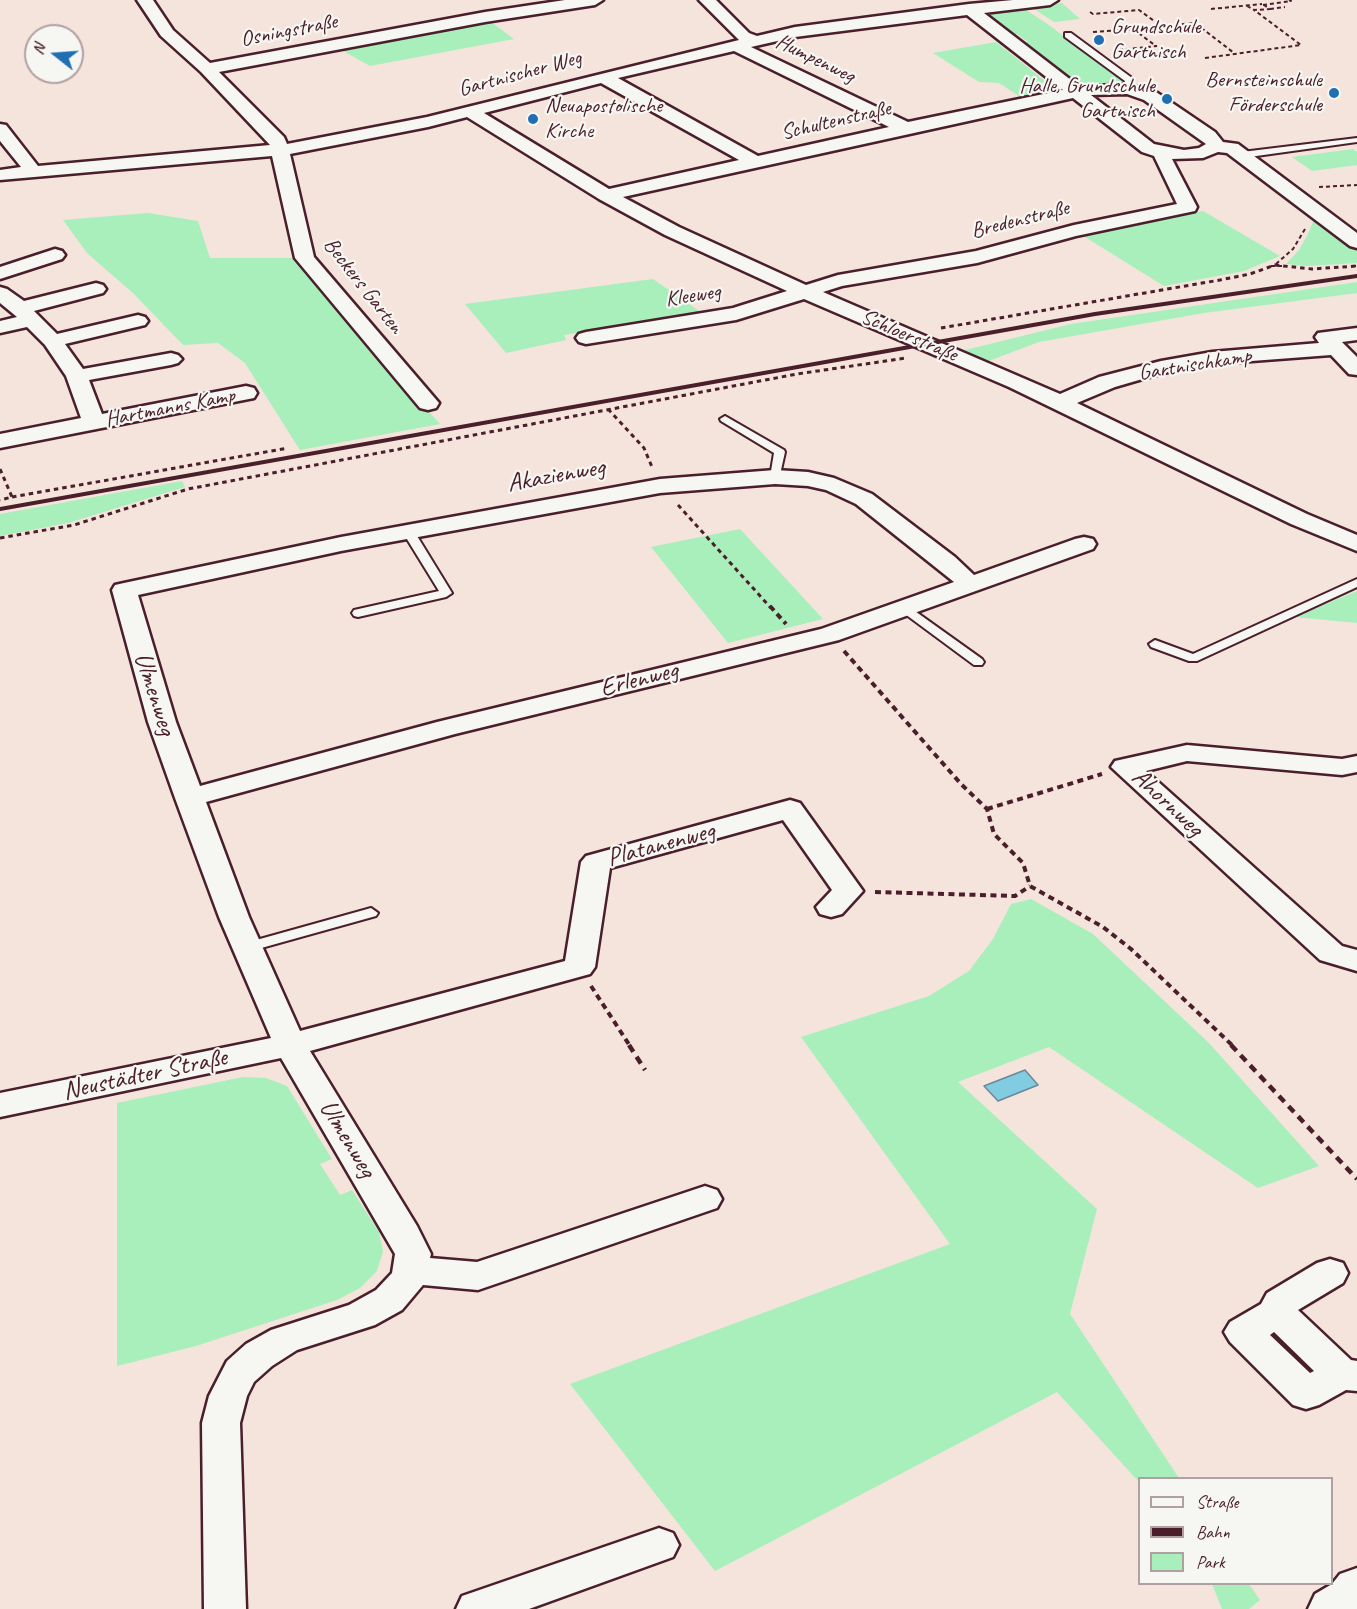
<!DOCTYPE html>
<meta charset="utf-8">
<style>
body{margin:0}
#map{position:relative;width:1357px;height:1609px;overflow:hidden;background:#f4e4db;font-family:Caveat,sans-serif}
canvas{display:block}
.legend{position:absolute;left:1138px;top:1477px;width:195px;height:108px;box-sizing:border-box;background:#f6f6f2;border:2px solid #b1a0a2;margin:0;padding:8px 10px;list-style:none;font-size:18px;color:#4a1f2b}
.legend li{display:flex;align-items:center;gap:12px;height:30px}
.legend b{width:30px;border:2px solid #b1a0a2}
.north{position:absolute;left:24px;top:24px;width:60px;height:60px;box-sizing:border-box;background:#f6f6f2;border:2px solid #b1a0a2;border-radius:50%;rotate:287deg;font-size:16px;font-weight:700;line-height:24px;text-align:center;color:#4a1f2b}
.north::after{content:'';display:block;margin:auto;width:21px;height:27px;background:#1f6fb2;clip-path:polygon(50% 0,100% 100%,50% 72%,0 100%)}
</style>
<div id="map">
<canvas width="1357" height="1609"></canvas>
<ul class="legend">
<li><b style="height:8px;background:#f6f6f2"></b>Straße</li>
<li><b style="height:8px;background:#4a1f2b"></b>Bahn</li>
<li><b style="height:16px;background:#a8efbb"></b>Park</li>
</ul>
<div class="north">N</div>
</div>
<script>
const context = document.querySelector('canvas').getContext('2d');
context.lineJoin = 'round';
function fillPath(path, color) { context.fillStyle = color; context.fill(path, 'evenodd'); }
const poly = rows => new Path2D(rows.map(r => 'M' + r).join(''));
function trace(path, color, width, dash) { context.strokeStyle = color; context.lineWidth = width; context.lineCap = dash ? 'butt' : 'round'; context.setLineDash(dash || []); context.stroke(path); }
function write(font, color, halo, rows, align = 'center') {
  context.font = font + ' Caveat,sans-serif'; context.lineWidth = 4.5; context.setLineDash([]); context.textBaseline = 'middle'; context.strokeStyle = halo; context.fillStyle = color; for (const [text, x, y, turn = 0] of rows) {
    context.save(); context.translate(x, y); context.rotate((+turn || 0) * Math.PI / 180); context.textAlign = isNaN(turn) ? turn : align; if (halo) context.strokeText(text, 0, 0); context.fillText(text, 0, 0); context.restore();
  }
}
fillPath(poly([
 [1062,3,1080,19,1054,22,1031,7],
 [1023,8,1046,23,1124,81,1089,84,1070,80,1023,43,1028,42,1017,34,1012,34,991,17,992,14,999,11],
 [487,19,514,39,370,66,338,48],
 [996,42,1050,85,1047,92,1022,98,999,83,979,82,933,53],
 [1353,149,1357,152,1357,165,1312,171,1292,157],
 [1203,211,1280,256,1244,271,1164,286,1080,234],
 [148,213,198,221,210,258,295,258,331,302,440,424,300,450,245,363,218,343,183,345,134,294,87,253,63,220],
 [1316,214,1357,246,1357,263,1307,266,1286,264,1299,250,1308,234],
 [653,279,705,315,564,335,566,340,506,353,465,304],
 [1357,282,1357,293,1204,313,1039,342,986,362,961,351,1071,324],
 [182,481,185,487,68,523,0,536,0,514],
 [740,529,823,619,728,643,651,547],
 [1357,591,1357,623,1295,617],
 [1031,899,1093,934,1209,1043,1319,1166,1258,1188,1049,1047,958,1082,1097,1209,1070,1314,1179,1478,1140,1478,1139,1482,1057,1392,715,1571,570,1384,950,1244,801,1037,929,996,969,971,993,939,1011,904],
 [243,1077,266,1078,287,1086,332,1159,320,1164,340,1195,352,1190,379,1232,383,1251,377,1271,360,1288,337,1300,196,1346,117,1366,117,1103],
 [1212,1584,1249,1584,1260,1600,1249,1609,1222,1609]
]), '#a8efbb');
const water = poly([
 [1025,1070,1038,1085,998,1101,984,1086,1025,1070]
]);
fillPath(water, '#82cce2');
trace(water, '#6c8799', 1.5);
const service = poly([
 [1065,33,1071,33,1132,78,1131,91,1125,91,1125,81,1065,37,1065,33],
 [1357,138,1357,142,1242,158,1238,155,1242,152,1357,138],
 [725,416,784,450,785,452,779,479,771,479,770,477,774,453,721,421,720,419,725,416],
 [408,528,414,531,452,593,446,597,358,617,354,616,352,613,354,610,439,591,402,531,408,528],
 [1357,579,1357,587,1197,661,1189,661,1151,647,1149,644,1155,640,1193,654,1357,579],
 [905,604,982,659,984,662,982,665,974,665,901,611,899,608,905,604],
 [371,908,378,913,376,916,247,952,240,947,242,944,371,908]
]);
const minor = poly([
 [137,0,153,0,173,30,210,63,485,12,565,0,603,0,595,5,485,22,219,72,284,137,287,144,427,117,739,40,699,0,716,0,749,33,757,36,795,27,969,4,1013,0,1058,0,1050,5,984,13,1080,87,1128,84,1156,92,1215,132,1223,142,1238,144,1357,233,1357,248,1350,246,1227,153,1218,152,1203,158,1172,159,1197,207,1195,211,1076,236,977,263,842,286,823,292,1060,394,1099,377,1161,361,1212,352,1319,343,1315,337,1318,333,1357,328,1357,340,1342,342,1357,357,1357,375,1349,374,1331,355,1212,364,1163,373,1115,387,1077,403,1307,514,1357,535,1357,551,1291,524,1009,387,804,299,736,320,586,344,579,342,576,338,579,334,586,332,733,308,787,291,665,235,599,199,467,117,428,127,290,154,314,257,439,403,436,408,428,410,420,408,295,258,272,156,0,180,0,170,21,167,0,141,0,124,6,125,38,166,270,145,201,72,161,36,137,0],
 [967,15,1063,90,908,122,751,47,795,37,967,15],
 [734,51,889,127,758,156,618,78,734,51],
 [601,83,739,160,609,189,484,113,601,83],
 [1127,94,1144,100,1206,144,1199,148,1184,150,1154,144,1091,95,1127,94],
 [1073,98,1142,152,1154,156,1177,204,1074,225,976,251,838,275,806,285,679,227,623,197,1073,98],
 [55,249,62,251,65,255,62,259,0,279,0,267,55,249],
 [96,283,103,285,106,289,103,293,34,311,57,334,138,315,145,317,148,321,145,325,65,344,83,369,171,353,178,355,182,359,178,363,171,365,89,380,102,414,246,386,254,388,257,393,254,398,0,448,0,434,81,418,66,376,45,345,27,327,0,333,0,321,17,317,0,303,0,287,7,289,24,301,96,283],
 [775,470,808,472,834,478,872,494,955,557,974,575,1075,539,1084,537,1093,539,1096,544,1093,549,839,640,455,734,206,802,249,917,300,1031,565,961,581,862,586,856,790,800,800,803,863,891,842,914,831,917,820,914,816,907,832,890,783,820,610,868,595,967,590,974,310,1051,417,1226,431,1254,430,1258,477,1262,705,1186,717,1190,722,1199,717,1208,478,1290,423,1285,402,1310,375,1325,297,1350,272,1366,254,1382,247,1396,240,1423,246,1609,204,1609,202,1423,209,1396,227,1361,246,1344,271,1330,349,1305,376,1290,392,1273,395,1254,281,1058,0,1117,0,1093,271,1038,219,917,175,798,148,722,112,590,115,585,124,583,341,537,660,479,775,470],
 [775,484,808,486,826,490,856,504,954,582,821,629,437,722,200,786,176,722,138,595,341,551,660,493,775,484],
 [1187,745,1342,759,1357,756,1357,772,1342,775,1187,761,1146,771,1342,946,1357,950,1357,971,1320,960,1111,767,1115,761,1187,745],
 [1330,1259,1343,1263,1348,1273,1343,1283,1298,1310,1351,1360,1357,1361,1357,1391,1346,1390,1319,1405,1306,1409,1293,1405,1230,1342,1224,1332,1230,1322,1261,1304,1267,1293,1317,1263,1330,1259],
 [1274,1332,1314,1371,1310,1373,1270,1335,1274,1332],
 [659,1528,673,1533,679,1545,673,1557,529,1609,456,1609,462,1596,659,1528]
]);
const tertiary = poly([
 [1357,1568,1357,1609,1308,1609,1315,1594,1332,1584,1340,1574,1357,1568]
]);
trace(service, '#4a1f2b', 4);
trace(minor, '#4a1f2b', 5);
trace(tertiary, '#4a1f2b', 5);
trace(poly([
 [1263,5,1291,1,1289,0],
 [1247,6,1254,10,1270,9,1264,5],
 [1211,9,1262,4],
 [1270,9,1285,7],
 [1090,12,1093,14,1139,10,1161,26,1195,23,1234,53],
 [1133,29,1156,46],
 [1093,32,1161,27],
 [1119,50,1157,46],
 [1205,58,1301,45,1254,10],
 [1319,187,1357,185],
 [1276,264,1293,249,1305,229],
 [1271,266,1287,266],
 [1352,266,1357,266]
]), '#4a1f2b', 2, [4, 3]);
trace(poly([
 [941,328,1220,280,1250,274,1275,265,1312,269,1357,266],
 [608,409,644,448,652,467],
 [0,469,12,497,0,500],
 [12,497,288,448],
 [678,505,771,608],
 [0,538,74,525,188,489,797,374,906,358]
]), '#4a1f2b', 3, [4.5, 4]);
trace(poly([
 [770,606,786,624],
 [844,651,961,784,987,809,994,834,1023,863,1030,886,1103,927,1131,949,1233,1046],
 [987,809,1102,774],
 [875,892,1015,896,1030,886],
 [591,986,630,1046]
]), '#4a1f2b', 4, [6, 4.5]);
trace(poly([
 [629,1045,645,1070],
 [1231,1045,1357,1179]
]), '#4a1f2b', 4.5, [8, 6]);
fillPath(service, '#f6f6f2');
fillPath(minor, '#f6f6f2');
fillPath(tertiary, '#f6f6f2');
trace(poly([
 [0,509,1095,314,1357,276]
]), '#4a1f2b', 4);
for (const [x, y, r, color] of [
 [1099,40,6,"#1f6fb2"],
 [1334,93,6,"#1f6fb2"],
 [1167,99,6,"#1f6fb2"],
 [533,119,6,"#1f6fb2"]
]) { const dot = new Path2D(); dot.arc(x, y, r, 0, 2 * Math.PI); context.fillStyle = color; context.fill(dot); trace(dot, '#f6f6f2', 2); }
write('22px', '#4a1f2b', '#f6f6f2', [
 ["Grundschule",1111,27],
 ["Gartnisch",1111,52],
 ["Bernsteinschule",1322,80,"right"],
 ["Förderschule",1322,105,"right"],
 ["Halle, Grundschule",1155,86,"right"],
 ["Gartnisch",1155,111,"right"],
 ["Neuapostolische",545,106],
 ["Kirche",545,131]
], 'left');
write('22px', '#4a1f2b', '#f6f6f2', [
 ["Osningstraße",289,31,-11],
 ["Humpenweg",815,59,26],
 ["Gartnischer Weg",520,74,-15],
 ["Schultenstraße",836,121,-13],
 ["Bredenstraße",1020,220,-14],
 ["Beckers Garten",363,286,52],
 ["Kleeweg",693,296,-9],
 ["Schloerstraße",909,336,23],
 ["Gartnischkamp",1195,365,-9],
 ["Hartmanns Kamp",170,408,-11]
]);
write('26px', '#4a1f2b', '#f6f6f2', [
 ["Akazienweg",556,476,-10],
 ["Erlenweg",639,680,-14],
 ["Ulmenweg",154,694,72],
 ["Ahornweg",1167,803,43],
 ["Platanenweg",661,845,-15],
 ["Neustädter Straße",145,1075,-12],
 ["Ulmenweg",347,1139,59]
]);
</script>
